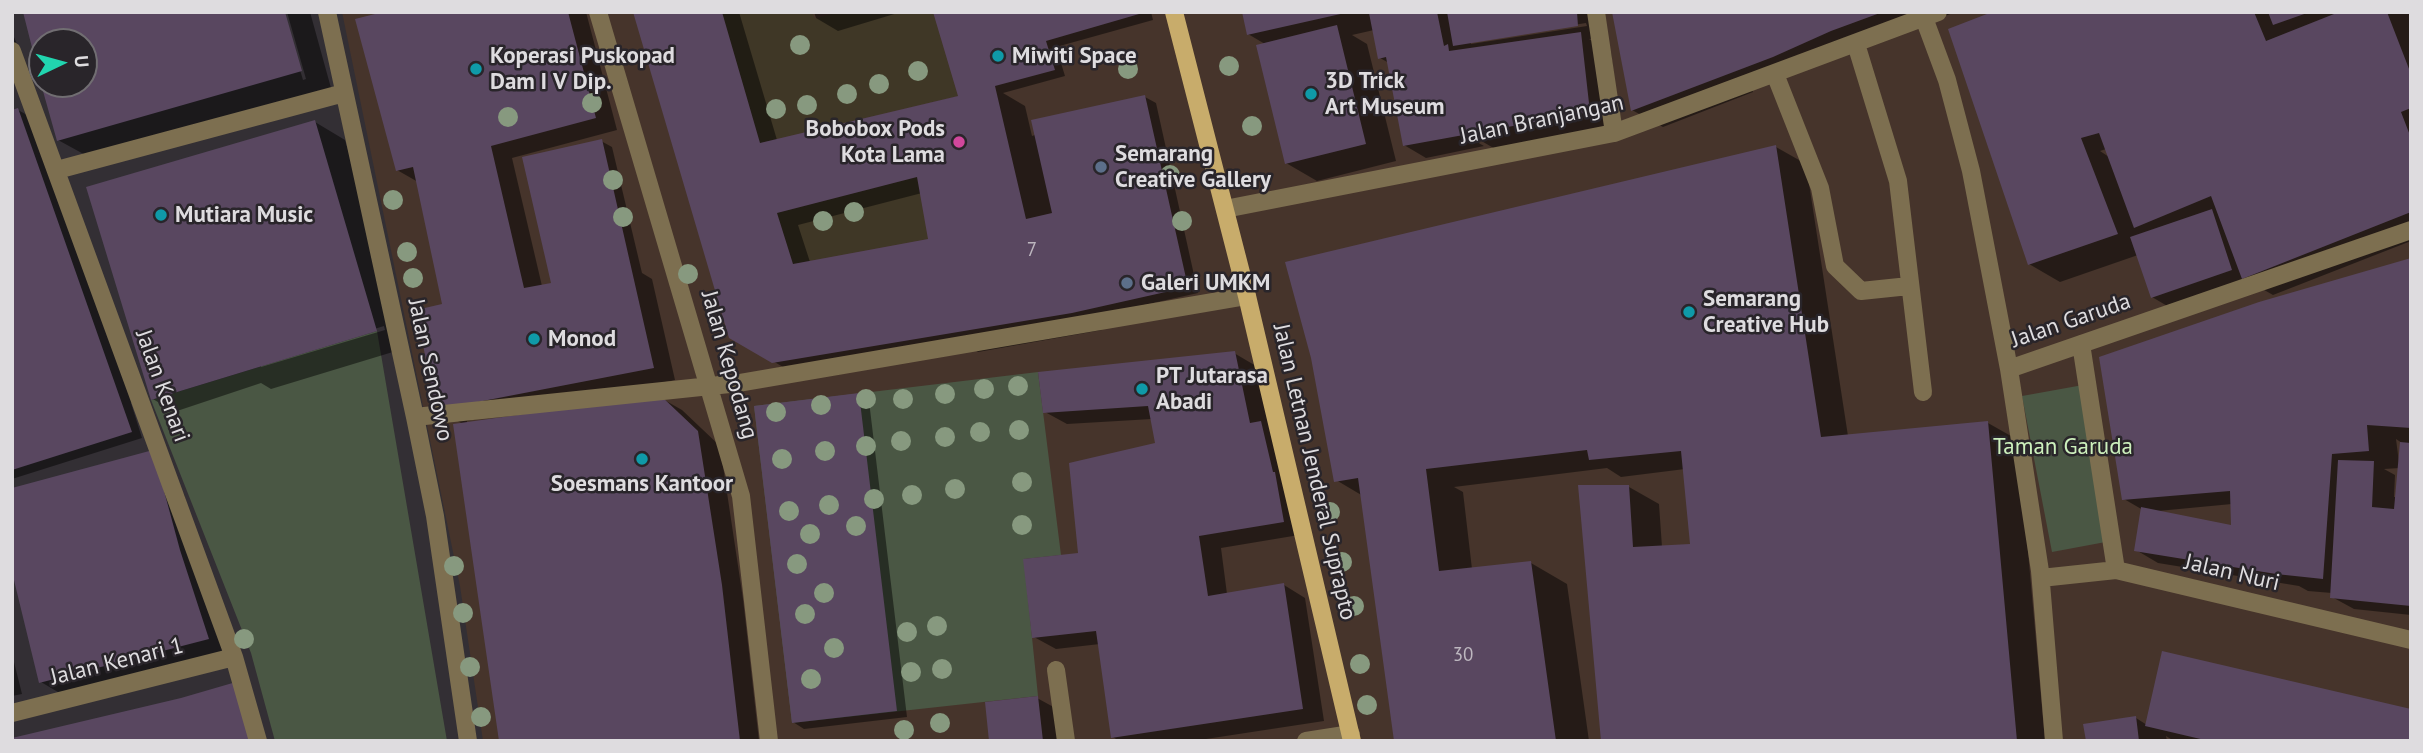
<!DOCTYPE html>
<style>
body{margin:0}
#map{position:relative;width:2423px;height:753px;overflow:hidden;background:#332f34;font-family:"PT Sans",sans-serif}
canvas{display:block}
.frame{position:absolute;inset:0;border:14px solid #dedcdf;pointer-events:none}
.north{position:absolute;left:28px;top:28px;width:70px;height:70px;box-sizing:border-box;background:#29252a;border:2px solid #716e72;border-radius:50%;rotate:85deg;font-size:19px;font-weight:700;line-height:28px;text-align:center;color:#dedcdf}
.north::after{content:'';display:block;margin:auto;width:24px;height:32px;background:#21d5af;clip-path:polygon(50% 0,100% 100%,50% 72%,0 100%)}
</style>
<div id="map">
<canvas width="2423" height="753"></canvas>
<div class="frame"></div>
<div class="north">U</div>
</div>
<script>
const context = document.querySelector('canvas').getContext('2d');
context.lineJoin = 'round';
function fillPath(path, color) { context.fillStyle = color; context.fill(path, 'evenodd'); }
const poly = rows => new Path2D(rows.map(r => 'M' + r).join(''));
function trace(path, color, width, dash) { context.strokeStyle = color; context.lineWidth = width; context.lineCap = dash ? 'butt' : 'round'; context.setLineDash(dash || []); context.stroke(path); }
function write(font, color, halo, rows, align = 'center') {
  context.font = font + ' "PT Sans",sans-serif'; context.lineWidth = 5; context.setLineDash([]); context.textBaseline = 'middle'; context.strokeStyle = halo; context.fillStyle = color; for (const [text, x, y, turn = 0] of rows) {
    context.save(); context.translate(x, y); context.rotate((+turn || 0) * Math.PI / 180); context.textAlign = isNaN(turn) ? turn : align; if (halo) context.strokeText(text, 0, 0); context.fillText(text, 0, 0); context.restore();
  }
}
fillPath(poly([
 [342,12,2411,12,2411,741,483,741,460,586]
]), '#46342b');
fillPath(poly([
 [722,12,812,12,815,19,838,12,933,12,958,96,760,143],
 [917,177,928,239,793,264,777,213]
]), '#3f3726');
fillPath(poly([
 [377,331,447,741,275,741,251,653,151,400],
 [1038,372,1061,555,1024,559,1038,696,792,723,754,406],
 [2083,385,2111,541,2052,552,2022,396]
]), '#4a5744');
fillPath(poly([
 [25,12,283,12,303,80,306,79,287,12,310,12,331,88,89,157,58,140,44,84,84,84,84,42,42,42,42,77],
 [389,12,586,12,617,130,512,158,542,286,553,283,601,141,612,147,642,273,652,279,675,380,467,421,467,424,659,397,682,410,720,446,743,599,759,741,500,741,463,424,437,409,445,305,418,182,397,170],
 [635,12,739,12,777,140,960,96,935,12,1151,12,1153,20,1056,47,1065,76,1003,93,1025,106,1032,136,1145,97,1156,103,1198,293,1099,315,1102,330,978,352,970,347,795,374,730,336],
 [922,193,931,242,810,262,798,225],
 [814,12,901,12,838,31,816,18],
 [1244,12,1596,12,1599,38,1589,39,1611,52,1620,129,1497,150,1459,128,1457,131,1484,146,1426,158,1404,145,1389,63,1380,58,1374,30,1352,35,1367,44,1396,161,1317,181,1286,163,1265,44,1248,34],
 [1586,23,1587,26,1471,44,1471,41],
 [1614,12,1956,12,1750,85,1753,92,1663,127,1632,110],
 [1993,12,2407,12,2411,15,2411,241,2273,295,2252,283,2174,310,2152,297,2138,255,2060,282,2029,264],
 [2106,149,2109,157,2100,151],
 [12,32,18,47,12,49],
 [18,110,40,122,139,401,131,403,142,438,12,479,12,111],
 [315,122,345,140,406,348,271,389,261,383,174,412,153,399],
 [384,326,385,330,261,367,261,364],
 [1776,147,1806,164,1848,436,1988,423,2018,440,2045,741,1603,741,1629,487,1659,504,1662,547,1691,545,1685,469,1621,477,1607,468,1454,487,1463,492,1472,569,1531,563,1567,584,1589,741,1396,741,1363,496,1336,480],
 [2411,259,2411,615,2354,609,2332,597,2332,593,2308,591,2299,586,2158,563,2136,550,2143,510,2124,499],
 [2396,439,2402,443,2399,463],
 [2400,468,2397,497,2394,497,2395,475,2384,469],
 [2232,504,2233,527,2158,511],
 [1234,353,1256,366,1305,534,1221,548,1227,594,1284,585,1305,598,1324,721,1193,741,1119,741,1113,737,1100,644,1056,649,1034,637,1080,554,1157,444,1152,419,1067,424,1045,412],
 [858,395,869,401,907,717,804,729,793,722],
 [173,488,184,494,202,563,230,652,63,695,41,682,12,569],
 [12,654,22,694,12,696],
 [1037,698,1059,710,1063,741,991,741],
 [2136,718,2147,725,2411,741,2174,741,2166,736,2167,741,2087,741]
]), '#0007');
fillPath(poly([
 [23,12,285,12,302,71,57,141,41,84,84,84,84,42,42,42,41,83],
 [383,12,568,12,596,118,491,146,524,288,551,283,522,157,602,139,654,368,436,410,416,310,442,304,413,167,396,171,355,19],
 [633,12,722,12,760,143,958,96,933,12,1146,12,1046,41,1055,70,995,86,1026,219,1052,213,1031,120,1145,95,1188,287,1072,313,772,363,729,338],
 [917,177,928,239,793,264,777,213],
 [1242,12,1345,12,1345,13,1247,35],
 [1437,12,1444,46,1448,44,1449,51,1581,32,1590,112,1403,146,1386,57,1378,59,1369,13],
 [1447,12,1577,12,1578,26,1453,46],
 [1612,12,1880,12,1880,13,1831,31,1773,57,1631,111],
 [1992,12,2254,12,2266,41,2339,12,2387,12,2411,74,2411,108,2401,112,2411,138,2411,212,2242,279,2211,196,2134,228,2099,133,2081,138,2118,234,2028,265,1948,29],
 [2268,12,2307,12,2307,13,2273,25],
 [1337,25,1366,144,1285,164,1256,45],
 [18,108,132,432,12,470,12,110],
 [315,120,377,331,151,400,86,187],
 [1776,145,1821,437,1988,421,2017,741,1601,741,1578,485,1629,485,1633,547,1690,544,1681,451,1589,460,1587,450,1426,469,1439,571,1531,561,1556,741,1394,741,1358,478,1334,482,1311,358,1285,262],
 [2212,209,2232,270,2151,298,2130,237],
 [2411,258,2411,428,2367,425,2369,451,2332,454,2323,579,2276,574,2134,551,2141,507,2231,525,2230,491,2122,500,2099,357,2259,302],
 [1235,351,1250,423,1261,421,1273,472,1275,472,1284,522,1199,536,1208,596,1284,583,1303,709,1111,738,1096,631,1032,638,1023,559,1078,553,1069,463,1155,443,1148,406,1043,413,1038,372],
 [859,393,897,711,792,723,754,406],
 [660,395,698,431,722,585,740,741,499,741,453,424],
 [2400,442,2411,443,2411,606,2330,598,2338,460,2374,461,2372,507,2394,509],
 [153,450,180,550,209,639,39,683,12,572,12,488],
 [2162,651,2411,709,2411,741,2209,741,2145,726],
 [236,682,250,741,12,741,12,738,181,698],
 [1038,696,1043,741,989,741,985,702],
 [2136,716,2139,741,2086,741,2083,724]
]), '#594760');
trace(poly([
 [327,12,415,417,435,516,468,741],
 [598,12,741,496,769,741],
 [1596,12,1614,133],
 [1924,18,1947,80,1971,171,2009,369,2040,571,2054,741],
 [1856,44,1898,181,1923,392],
 [12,51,234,657,258,741],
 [1775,74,1820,188,1835,266,1861,291,1909,286],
 [57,170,344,93],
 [1225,209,1614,133,1938,12],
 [2081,344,2116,570],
 [2009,369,2411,230],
 [415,417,739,383,1247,296],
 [2041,578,2116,570,2411,640],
 [1056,670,1066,741],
 [12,713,234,657],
 [1306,741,1351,734]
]), '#7d6f50', 18);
trace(poly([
 [1174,12,1247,296,1352,741]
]), '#c8ac6b', 18);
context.fillStyle = '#87997f';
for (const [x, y] of [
 [800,45],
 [1229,66],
 [1128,69],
 [918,71],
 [879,84],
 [847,94],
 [592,103],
 [807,105],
 [776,109],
 [508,117],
 [1252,126],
 [1170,175],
 [613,180],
 [393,200],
 [854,212],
 [623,217],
 [823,221],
 [1182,221],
 [407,252],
 [688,274],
 [413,278],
 [1018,386],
 [984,389],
 [945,394],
 [866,399],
 [903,399],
 [821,405],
 [776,412],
 [1019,430],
 [980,432],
 [945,437],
 [901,441],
 [866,446],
 [825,451],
 [782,459],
 [1022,482],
 [955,489],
 [912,495],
 [874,499],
 [829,505],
 [789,511],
 [1330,512],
 [1022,525],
 [856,526],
 [810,534],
 [1342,562],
 [797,564],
 [454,566],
 [824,593],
 [1354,606],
 [463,613],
 [805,614],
 [937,626],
 [907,632],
 [244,639],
 [834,648],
 [1360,664],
 [470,667],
 [942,669],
 [911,672],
 [811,679],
 [1367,705],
 [481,717],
 [940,723],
 [904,730]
]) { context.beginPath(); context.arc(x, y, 10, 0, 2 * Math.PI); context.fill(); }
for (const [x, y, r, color] of [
 [998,56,7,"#0f9aa8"],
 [476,69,7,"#0f9aa8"],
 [1311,94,7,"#0f9aa8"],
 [959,142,7,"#d1479c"],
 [1101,167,7,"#5c6f8a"],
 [161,215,7,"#0f9aa8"],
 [1127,283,7,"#5c6f8a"],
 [1689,312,7,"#0f9aa8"],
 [534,339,7,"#0f9aa8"],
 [1142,389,7,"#0f9aa8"],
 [642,459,7,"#0f9aa8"]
]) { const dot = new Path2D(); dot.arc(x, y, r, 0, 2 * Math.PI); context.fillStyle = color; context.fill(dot); trace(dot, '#29252a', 2.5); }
write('19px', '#bdb7bf', null, [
 ["7",1032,251],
 ["30",1463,656]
]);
write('bold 23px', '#dedcdf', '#29252a', [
 ["Koperasi Puskopad",490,56],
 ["Dam I V Dip.",490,82],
 ["Miwiti Space",1012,56],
 ["3D Trick",1325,81],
 ["Art Museum",1325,107],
 ["Bobobox Pods",945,129,"right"],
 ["Kota Lama",945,155,"right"],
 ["Semarang",1115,154],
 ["Creative Gallery",1115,180],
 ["Mutiara Music",175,215],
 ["Galeri UMKM",1141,283],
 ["Semarang",1703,299],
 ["Creative Hub",1703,325],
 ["Monod",548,339],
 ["PT Jutarasa",1156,376],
 ["Abadi",1156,402],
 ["Soesmans Kantoor",642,484,"center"]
], 'left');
write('23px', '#dedcdf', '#29252a', [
 ["Jalan Branjangan",1542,120,-12],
 ["Jalan Garuda",2071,321,-19],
 ["Jalan Kepodang",729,365,74],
 ["Jalan Sendowo",430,370,78],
 ["Jalan Kenari",162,386,70],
 ["Jalan Letnan Jenderal Suprapto",1314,472,77],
 ["Jalan Nuri",2232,573,13],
 ["Jalan Kenari 1",117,662,-14]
]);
write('23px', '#ccefbc', '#29252a', [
 ["Taman Garuda",2063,447]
]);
</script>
